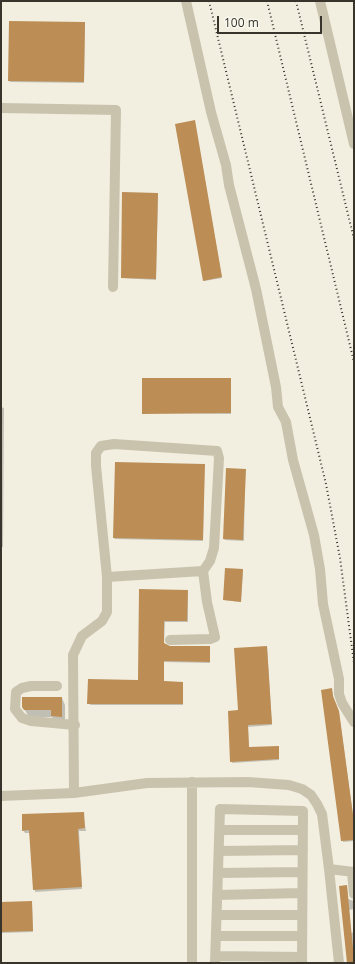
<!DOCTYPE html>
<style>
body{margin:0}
#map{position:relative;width:355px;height:964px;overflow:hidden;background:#f2efe1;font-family:"Open Sans",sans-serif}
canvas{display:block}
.frame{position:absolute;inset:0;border:2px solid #38342c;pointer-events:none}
.scale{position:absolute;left:217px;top:16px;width:105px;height:18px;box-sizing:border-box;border:2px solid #38342c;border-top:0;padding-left:5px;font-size:12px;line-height:14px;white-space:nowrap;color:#38342c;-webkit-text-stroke:3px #f9f8ee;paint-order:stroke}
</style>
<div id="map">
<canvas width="355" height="964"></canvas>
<div class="frame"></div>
<div class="scale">100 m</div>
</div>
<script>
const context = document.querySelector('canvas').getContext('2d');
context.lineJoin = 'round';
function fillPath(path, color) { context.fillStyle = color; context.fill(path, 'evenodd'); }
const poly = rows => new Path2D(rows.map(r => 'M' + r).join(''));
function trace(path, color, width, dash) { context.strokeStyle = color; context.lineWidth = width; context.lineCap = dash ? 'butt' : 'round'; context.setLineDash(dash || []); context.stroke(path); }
fillPath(poly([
 [85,24,84,83,10,82,9,81],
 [195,123,222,278,204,281,204,280],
 [123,193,158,195,156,280,122,278],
 [231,379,231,414,143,413],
 [1,407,4,408,3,547,1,547],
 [204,465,203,541,115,539,114,538],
 [245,470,244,541,225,540,224,539],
 [226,569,243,571,241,602,224,600],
 [140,590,188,593,188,622,165,622,164,644,170,648,210,648,210,663,164,662,164,682,183,684,183,705,89,705,139,681],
 [267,647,272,725,248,727,249,748,279,749,279,760,232,763,229,712,239,711],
 [332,689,333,698,339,713,354,823,354,841,343,842,322,690],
 [62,698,65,705,65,724,56,723,52,717,29,717,23,707],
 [83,813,86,831,79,831,82,889,35,892,30,833,25,833,23,830],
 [347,888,348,899,354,901,354,909,349,910,351,933,354,932,354,963,348,963],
 [1,903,32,903,33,932,1,933]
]), '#0003');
fillPath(poly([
 [9,21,85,22,84,82,8,81],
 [195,120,222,277,203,281,175,124],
 [122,192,158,193,156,279,121,278],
 [142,378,231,378,231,413,142,414],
 [115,462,205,464,203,540,113,538],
 [226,468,246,469,243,540,223,539],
 [225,568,243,569,241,602,223,600],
 [139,589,188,590,187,621,164,621,164,643,170,646,210,646,210,662,164,661,164,681,183,682,183,704,87,704,88,679,138,680],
 [267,646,272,724,248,725,249,747,279,746,279,759,230,762,228,711,238,710,234,648],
 [332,688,333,696,339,711,354,822,354,840,341,841,321,690],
 [22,697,62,697,62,717,51,716,51,710,24,710,22,707],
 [84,812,85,828,78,829,82,887,33,890,29,830,22,831,22,814],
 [347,885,354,959,354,963,347,963,339,886],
 [32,901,33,931,1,932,1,902]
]), '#bc8d55');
trace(poly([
 [186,1,211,112,226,165,229,185,256,289,276,387,278,407,286,422,293,460,314,535,320,569,323,604,339,679,339,694,342,703,354,722],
 [320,1,354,144],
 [1,108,116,110,113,287],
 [170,640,210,639,215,637,207,602,203,571],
 [57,686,31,686,22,688,16,692,15,709,22,718,31,721,75,725],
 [74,793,73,655,82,636,102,621,107,612,107,577,96,466,96,453,101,446,114,444,217,451,219,458,214,548,210,561,203,571,107,577],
 [1,796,74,793,147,783,248,782,289,785,302,789,311,795,317,804,322,814,329,869,354,872],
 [220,830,303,830],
 [219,851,303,850],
 [329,869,339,963],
 [352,872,354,894],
 [218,873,302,872],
 [217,895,302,893],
 [217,915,302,915],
 [216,936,302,936],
 [216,956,302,957],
 [192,963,192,782],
 [215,963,220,809,303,811,302,963]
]), '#c9c3ae', 10);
trace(poly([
 [209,1,326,484,340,558,354,663],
 [267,1,354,362],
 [296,1,354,239]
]), '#38342c', 2, [1, 3]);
</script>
